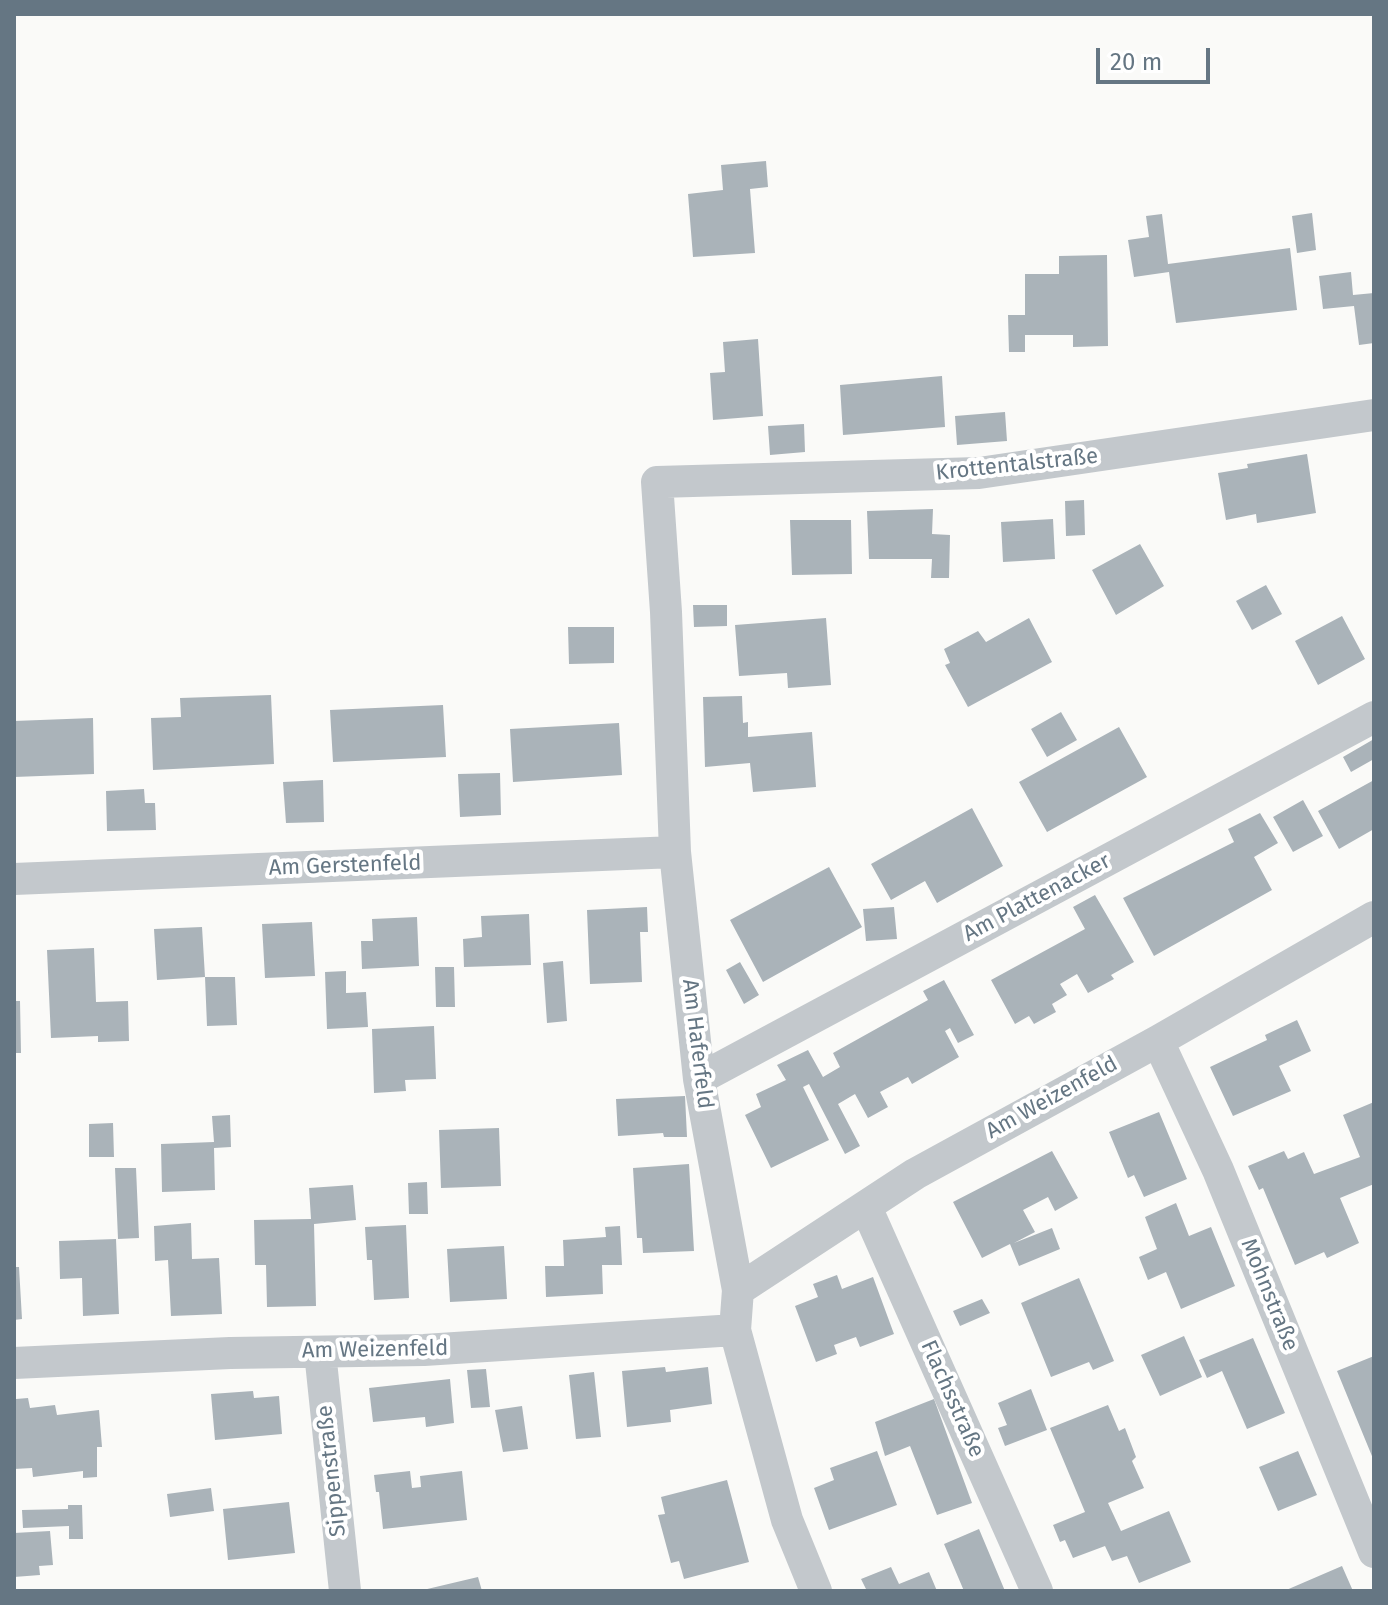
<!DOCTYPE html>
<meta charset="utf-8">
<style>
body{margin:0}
#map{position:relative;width:1388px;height:1605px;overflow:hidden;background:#fafaf8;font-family:"Fira Sans",sans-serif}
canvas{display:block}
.frame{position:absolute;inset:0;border:16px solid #657683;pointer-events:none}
.scale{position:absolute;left:1096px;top:48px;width:114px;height:36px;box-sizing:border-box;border:4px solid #657683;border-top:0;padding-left:10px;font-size:24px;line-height:28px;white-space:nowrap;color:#657683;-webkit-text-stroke:6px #fff;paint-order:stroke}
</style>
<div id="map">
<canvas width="1388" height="1605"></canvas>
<div class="frame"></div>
<div class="scale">20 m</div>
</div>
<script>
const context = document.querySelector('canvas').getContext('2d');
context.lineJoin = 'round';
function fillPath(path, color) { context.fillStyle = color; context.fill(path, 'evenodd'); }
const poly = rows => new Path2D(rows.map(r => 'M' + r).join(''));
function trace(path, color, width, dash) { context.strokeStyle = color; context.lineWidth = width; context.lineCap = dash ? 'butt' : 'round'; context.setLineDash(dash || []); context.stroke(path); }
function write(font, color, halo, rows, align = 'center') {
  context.font = font + ' "Fira Sans",sans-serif'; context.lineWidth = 8; context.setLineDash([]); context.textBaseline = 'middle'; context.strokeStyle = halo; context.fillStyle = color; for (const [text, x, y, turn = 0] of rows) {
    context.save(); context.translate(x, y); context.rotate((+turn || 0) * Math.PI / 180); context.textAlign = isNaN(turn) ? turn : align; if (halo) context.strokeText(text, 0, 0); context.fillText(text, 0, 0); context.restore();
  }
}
fillPath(poly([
 [766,161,768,187,750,189,755,253,693,257,688,194,723,190,721,165],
 [1312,213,1316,250,1297,253,1292,216],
 [1162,214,1168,264,1290,248,1297,310,1176,323,1169,272,1134,277,1128,240,1149,237,1146,216],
 [1107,255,1108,346,1073,347,1073,335,1025,335,1025,352,1009,352,1008,315,1025,315,1025,274,1059,274,1059,256],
 [1351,272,1353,295,1374,293,1374,343,1359,345,1354,306,1323,309,1319,276],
 [758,339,763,416,713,420,710,373,725,372,723,342],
 [942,376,945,427,843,435,840,385],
 [1005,412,1007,441,957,445,955,416],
 [804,424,805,452,770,455,768,426],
 [1307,454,1316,513,1257,523,1256,514,1226,520,1218,473,1248,468,1247,464],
 [1084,500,1085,535,1066,536,1065,501],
 [933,509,932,534,950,535,949,578,931,578,932,559,869,559,867,511],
 [1053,519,1055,559,1003,562,1001,522],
 [790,520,851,520,852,574,792,575],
 [1140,544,1164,586,1116,615,1092,570],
 [1266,585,1282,614,1252,630,1236,601],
 [693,605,727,605,727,626,694,627],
 [1342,616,1365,659,1318,685,1295,641],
 [826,618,831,685,788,688,787,673,739,676,735,625],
 [1029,618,1052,662,968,707,945,665,950,663,944,649,978,631,986,642],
 [568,627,614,627,614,663,569,664],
 [271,695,274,764,153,770,151,718,181,717,180,698],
 [742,696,743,723,748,722,748,737,812,732,816,787,753,792,750,763,705,767,703,697],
 [443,705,446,757,333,762,330,710],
 [1061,712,1077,740,1047,757,1031,729],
 [93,718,94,774,14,777,14,721],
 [619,723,622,775,513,782,510,729],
 [1119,727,1147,777,1047,832,1019,782],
 [1374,739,1374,759,1351,772,1343,757],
 [500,773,501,815,460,817,458,774],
 [323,780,324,822,286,823,283,782],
 [1374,780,1374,829,1339,849,1318,811],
 [144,789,145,803,155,803,156,830,107,831,106,791],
 [1303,800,1323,836,1293,852,1273,817],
 [972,808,1003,866,937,903,925,881,891,900,871,864],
 [1260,813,1278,843,1254,857,1272,890,1154,956,1123,898,1234,842,1228,829],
 [829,867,862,927,763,982,730,920],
 [1095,895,1134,962,1111,975,1114,979,1088,993,1077,974,1060,984,1067,995,1052,1004,1056,1012,1034,1024,1029,1016,1015,1024,991,980,1085,929,1073,907],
 [647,907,648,932,640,932,642,982,590,984,587,910],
 [894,907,897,939,866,941,863,909],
 [529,914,531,965,464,967,463,939,482,937,481,916],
 [417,917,419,966,362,969,361,941,373,941,372,919],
 [312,922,315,976,265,978,262,924],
 [202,927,205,977,235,977,237,1025,207,1026,205,977,157,980,154,929],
 [94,948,96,1002,128,1001,129,1041,98,1042,98,1036,51,1038,47,950],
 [563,961,567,1021,547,1023,543,963],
 [740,962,759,995,744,1004,726,970],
 [435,967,454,967,455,1007,436,1007],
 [346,971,346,993,366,992,368,1027,327,1029,325,972],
 [944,980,974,1035,958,1043,950,1028,945,1031,959,1057,912,1084,908,1077,880,1092,888,1107,868,1118,855,1094,838,1104,860,1146,845,1154,809,1084,803,1087,829,1140,771,1168,745,1115,761,1107,756,1094,786,1080,777,1065,808,1050,823,1077,840,1067,833,1053,928,1000,923,991],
 [14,1001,20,1001,21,1053,14,1053],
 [1297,1020,1311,1051,1279,1066,1291,1091,1233,1116,1210,1067,1267,1040,1265,1035],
 [434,1026,436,1079,405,1080,406,1091,374,1093,372,1029],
 [685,1096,687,1137,664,1137,663,1133,618,1136,616,1099],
 [1374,1102,1374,1184,1340,1198,1359,1243,1327,1258,1324,1252,1295,1265,1263,1188,1259,1190,1248,1166,1284,1151,1288,1159,1304,1152,1314,1174,1360,1157,1343,1115],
 [1159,1112,1187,1179,1144,1197,1134,1175,1128,1178,1109,1132],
 [230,1115,231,1147,214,1148,215,1190,162,1192,161,1144,214,1142,212,1116],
 [113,1123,114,1157,89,1157,89,1124],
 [499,1128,501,1186,441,1188,439,1130],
 [1052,1151,1078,1198,1055,1211,1048,1197,1023,1210,1035,1232,1014,1243,1052,1228,1060,1249,1019,1266,1010,1244,982,1258,953,1202],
 [689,1164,694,1251,643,1253,642,1238,637,1238,633,1168],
 [115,1168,136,1168,139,1238,118,1239],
 [427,1182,428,1214,409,1214,408,1183],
 [353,1185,356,1220,314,1224,316,1306,267,1307,266,1265,255,1265,254,1220,311,1219,309,1188],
 [1176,1203,1189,1236,1211,1227,1235,1286,1181,1309,1166,1272,1148,1280,1139,1257,1157,1249,1145,1217],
 [191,1223,192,1259,219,1258,222,1314,171,1316,168,1260,155,1261,154,1226],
 [406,1225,409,1298,374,1300,372,1260,367,1260,365,1227],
 [620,1226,622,1265,602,1265,603,1294,546,1297,545,1266,564,1266,563,1240,606,1237,605,1227],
 [116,1239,119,1314,83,1316,82,1278,60,1279,59,1241],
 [504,1246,507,1299,450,1302,447,1249],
 [14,1267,19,1267,22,1319,14,1320],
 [837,1275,842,1289,873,1277,894,1334,860,1347,856,1337,834,1345,837,1354,816,1362,795,1306,818,1297,813,1284],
 [1079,1278,1114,1361,1093,1370,1089,1362,1051,1377,1021,1303],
 [982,1299,990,1313,960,1326,953,1311],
 [1184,1336,1202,1377,1160,1396,1141,1355],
 [1253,1338,1285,1413,1247,1429,1222,1371,1207,1378,1199,1360],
 [1374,1356,1374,1461,1337,1371],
 [665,1367,666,1372,708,1367,712,1404,670,1410,671,1422,627,1427,622,1371],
 [486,1369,490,1407,471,1408,467,1370],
 [594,1372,601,1437,576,1439,569,1375],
 [450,1379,454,1423,426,1427,425,1417,373,1422,369,1388],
 [1031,1389,1047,1430,1005,1446,998,1428,1007,1425,998,1403],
 [253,1391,254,1398,279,1396,282,1434,215,1440,211,1394],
 [28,1398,30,1408,55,1405,57,1415,99,1410,102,1447,97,1447,97,1477,83,1478,83,1471,33,1477,32,1468,14,1469,16,1399],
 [934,1399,972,1503,937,1515,910,1446,885,1456,875,1422],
 [1108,1405,1119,1431,1125,1428,1136,1457,1132,1461,1144,1488,1108,1503,1121,1531,1169,1511,1191,1562,1139,1583,1127,1556,1112,1561,1105,1546,1073,1558,1065,1540,1060,1542,1053,1525,1085,1512,1050,1428],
 [522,1406,528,1449,503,1452,495,1410],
 [877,1451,897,1505,829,1530,814,1488,834,1480,830,1468],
 [1298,1451,1317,1495,1278,1511,1259,1467],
 [410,1471,412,1488,421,1487,420,1476,462,1471,467,1520,383,1529,379,1492,376,1492,374,1475],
 [727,1480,749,1562,684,1579,679,1561,671,1563,658,1515,665,1514,661,1497],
 [211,1488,214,1511,170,1517,167,1494],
 [289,1502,295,1553,228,1560,223,1509],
 [68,1505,82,1505,83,1539,69,1539,69,1526,23,1528,22,1510,68,1509],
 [979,1529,1005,1591,964,1591,944,1544],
 [50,1531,53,1565,39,1566,40,1575,14,1577,14,1533],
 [1342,1566,1353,1591,1284,1591],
 [891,1567,899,1584,929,1572,937,1591,867,1591,861,1579],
 [478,1577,482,1591,423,1591,423,1590]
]), '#aab3b9');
trace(poly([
 [14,879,675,852],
 [1158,1041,1218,1170,1374,1552],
 [699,1079,1374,717],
 [866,1207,1037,1591],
 [738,1290,915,1174,1158,1041,1374,917],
 [320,1352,345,1591],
 [14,1363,230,1353,424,1350,735,1330],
 [816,1591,787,1520,735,1330,738,1290,699,1079,675,852,666,612,657,482,979,473,1374,415]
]), '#c3c8cc', 32);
write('22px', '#657683', '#fff', [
 ["Krottentalstraße",1017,465,-6],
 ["Am Gerstenfeld",345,866,-2],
 ["Am Plattenacker",1037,898,-28],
 ["Am Haferfeld",697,1044,83],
 ["Am Weizenfeld",1052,1098,-29],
 ["Mohnstraße",1269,1295,68],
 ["Am Weizenfeld",375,1350,-1],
 ["Flachsstraße",952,1399,66],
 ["Sippenstraße",332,1471,-96]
]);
</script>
